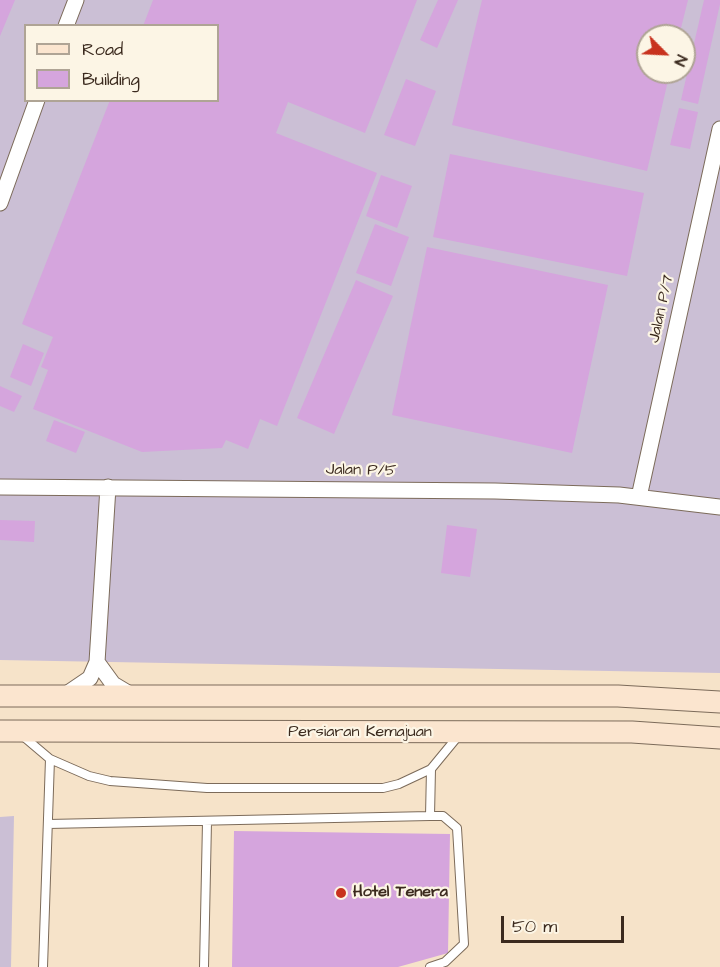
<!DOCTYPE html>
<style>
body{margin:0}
#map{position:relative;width:720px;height:967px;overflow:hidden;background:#f6e3c9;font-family:"Architects Daughter",sans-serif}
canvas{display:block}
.legend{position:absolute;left:24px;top:24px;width:195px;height:78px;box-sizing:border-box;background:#fcf5e5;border:2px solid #afa495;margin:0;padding:8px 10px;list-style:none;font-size:18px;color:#3b2a1e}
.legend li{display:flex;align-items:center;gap:12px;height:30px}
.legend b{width:30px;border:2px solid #afa495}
.north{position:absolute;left:636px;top:24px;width:60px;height:60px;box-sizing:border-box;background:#fcf5e5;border:2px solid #afa495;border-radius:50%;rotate:114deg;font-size:16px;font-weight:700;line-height:24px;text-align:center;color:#3b2a1e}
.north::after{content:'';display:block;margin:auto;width:21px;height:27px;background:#c8321e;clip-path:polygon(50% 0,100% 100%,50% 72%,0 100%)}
.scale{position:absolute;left:501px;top:916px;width:123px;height:27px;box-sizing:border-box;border:3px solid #3b2a1e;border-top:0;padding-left:8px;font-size:18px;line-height:21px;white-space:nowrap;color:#3b2a1e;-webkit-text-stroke:4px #fcf5e5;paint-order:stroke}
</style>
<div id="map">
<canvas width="720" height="967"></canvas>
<ul class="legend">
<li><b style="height:8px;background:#fbe5cf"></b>Road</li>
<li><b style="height:16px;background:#d5a5dd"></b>Building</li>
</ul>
<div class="north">N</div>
<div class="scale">50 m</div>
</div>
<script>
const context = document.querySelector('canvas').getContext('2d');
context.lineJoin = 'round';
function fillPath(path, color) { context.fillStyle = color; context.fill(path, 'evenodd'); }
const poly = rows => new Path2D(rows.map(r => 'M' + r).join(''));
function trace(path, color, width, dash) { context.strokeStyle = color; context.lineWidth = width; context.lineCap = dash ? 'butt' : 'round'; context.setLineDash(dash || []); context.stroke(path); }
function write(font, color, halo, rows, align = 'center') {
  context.font = font + ' "Architects Daughter",sans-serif'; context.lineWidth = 4.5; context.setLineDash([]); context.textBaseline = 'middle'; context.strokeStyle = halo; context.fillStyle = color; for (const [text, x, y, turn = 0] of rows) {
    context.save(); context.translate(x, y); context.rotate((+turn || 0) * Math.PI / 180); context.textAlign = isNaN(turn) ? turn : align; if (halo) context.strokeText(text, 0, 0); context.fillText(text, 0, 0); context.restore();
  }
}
fillPath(poly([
 [0,0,720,0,720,673,0,660],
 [26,26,218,26,218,100,26,100],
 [648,36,684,36,684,72,648,72],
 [14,816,11,967,0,967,0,817]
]), '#cbbfd5');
fillPath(poly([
 [0,0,15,0,0,36],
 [153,0,417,0,365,133,288,102,276,133,377,173,277,426,260,419,248,449,226,440,222,448,142,452,33,409,48,370,41,367,53,337,22,324,110,100,218,100,218,26,143,26],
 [438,0,458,0,437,48,420,40],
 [482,0,688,0,679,36,648,36,648,72,670,72,647,171,452,125],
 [704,0,720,0,720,4,698,104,681,100],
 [406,79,436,91,415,146,384,135],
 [679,108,698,112,690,149,670,145],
 [450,154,644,193,627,276,433,237],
 [381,175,412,186,397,228,366,216],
 [375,224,409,237,391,286,356,273],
 [427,247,608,285,572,453,392,415],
 [356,280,393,296,334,434,297,418],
 [23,344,44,353,31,386,10,377],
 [0,386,22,396,14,412,0,406],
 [54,420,85,432,76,453,46,441],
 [0,520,35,521,34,542,0,540],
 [447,525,477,529,470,577,441,573],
 [234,831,450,834,448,953,398,967,232,967]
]), '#d5a5dd');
const service = poly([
 [24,737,50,759,89,776,110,781,207,788,383,788,399,784,431,769,459,735],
 [48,824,430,816,431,769],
 [43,967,50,759],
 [204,967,207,822],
 [430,967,445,962,464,944,457,828,443,816,430,816]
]);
const minor = poly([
 [66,26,76,0],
 [0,203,37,100],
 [0,487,495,491,619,495,720,507],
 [639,497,720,129],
 [97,662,113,684,133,696],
 [65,695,90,678,97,662,108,487]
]);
const secondary = poly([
 [0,696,618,696,720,702],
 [0,731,632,732,720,738]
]);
trace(service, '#7c6b5a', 10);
trace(minor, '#7c6b5a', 17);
trace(secondary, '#7c6b5a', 23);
trace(service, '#fff', 8);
trace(minor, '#fff', 15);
trace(secondary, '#fbe5cf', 21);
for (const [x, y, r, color] of [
 [341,893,6,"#c8321e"]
]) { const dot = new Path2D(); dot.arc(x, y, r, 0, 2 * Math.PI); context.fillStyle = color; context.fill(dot); trace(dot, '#fcf5e5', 2); }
write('16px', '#3b2a1e', '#fcf5e5', [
 ["Jalan P/7",662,309,-78],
 ["Jalan P/5",361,471,1],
 ["Persiaran Kemajuan",360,733]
]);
write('bold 16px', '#3b2a1e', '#fcf5e5', [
 ["Hotel Tenera",353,893]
], 'left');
</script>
